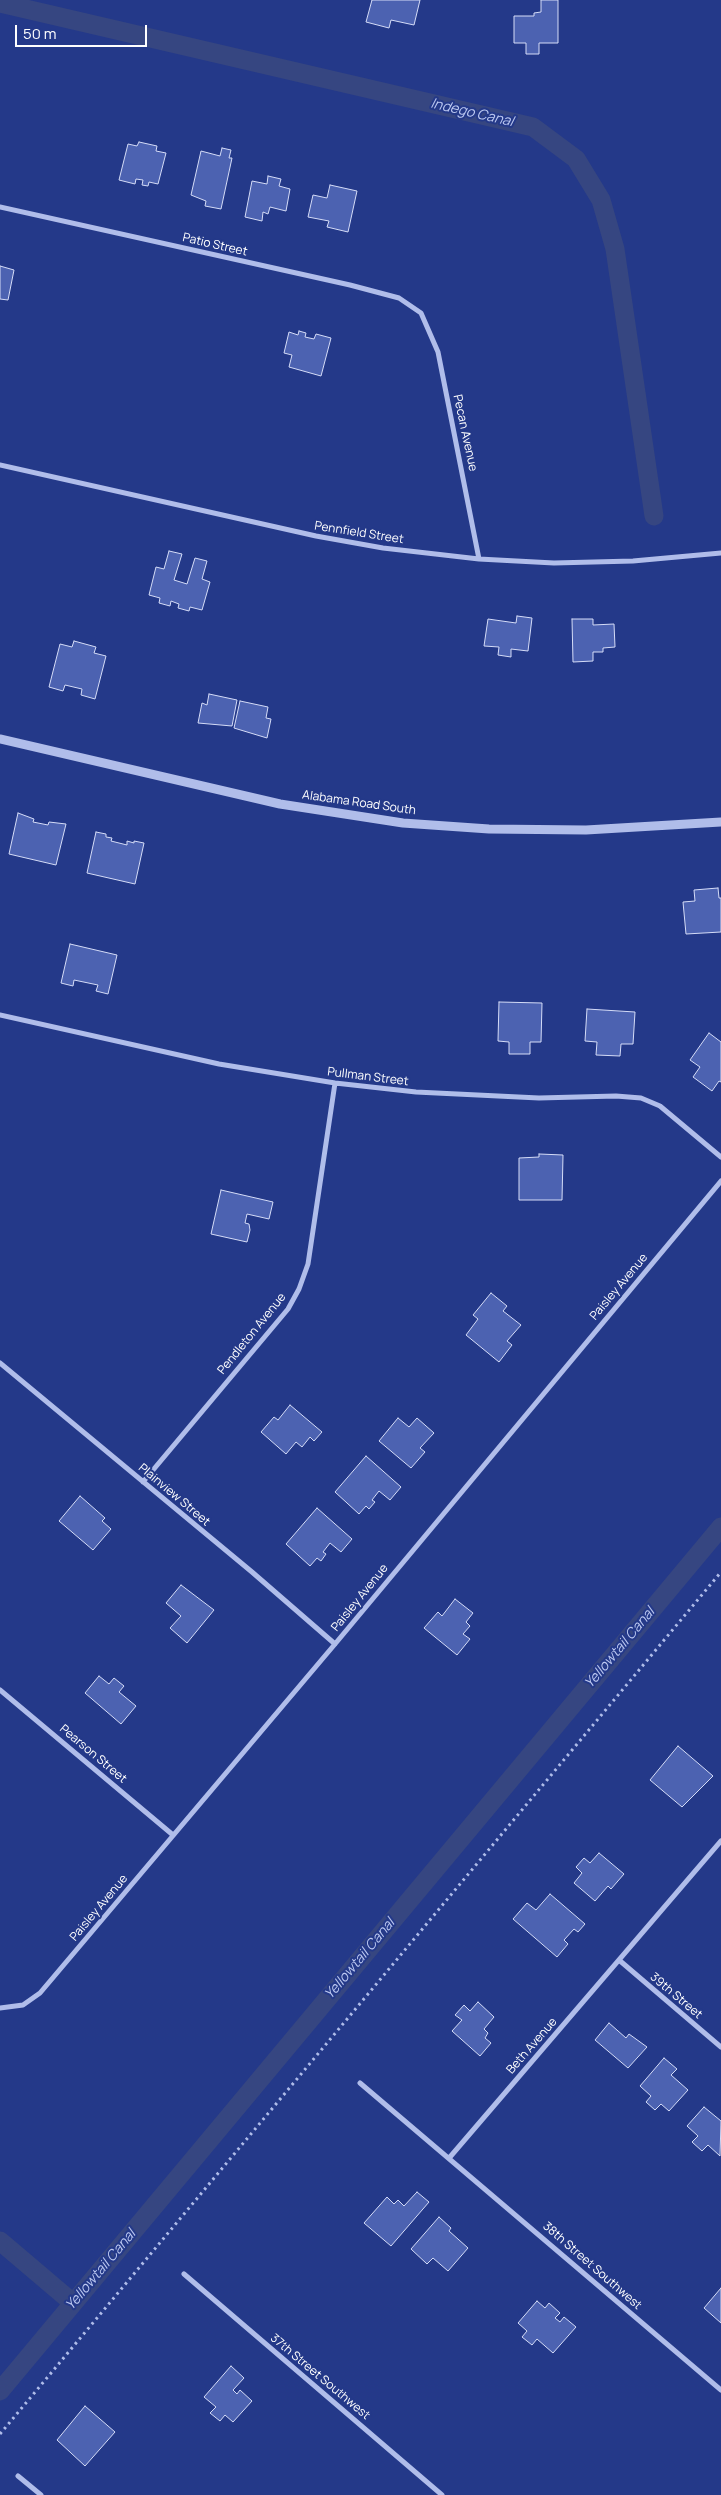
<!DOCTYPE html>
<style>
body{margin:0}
#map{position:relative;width:721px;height:2495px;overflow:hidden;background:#243989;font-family:Manrope,sans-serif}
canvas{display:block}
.scale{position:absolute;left:15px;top:25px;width:132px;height:22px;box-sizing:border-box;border:2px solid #fff;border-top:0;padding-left:6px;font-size:15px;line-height:18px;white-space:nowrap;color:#fff;-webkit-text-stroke:4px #243989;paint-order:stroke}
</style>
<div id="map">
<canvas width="721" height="2495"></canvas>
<div class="scale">50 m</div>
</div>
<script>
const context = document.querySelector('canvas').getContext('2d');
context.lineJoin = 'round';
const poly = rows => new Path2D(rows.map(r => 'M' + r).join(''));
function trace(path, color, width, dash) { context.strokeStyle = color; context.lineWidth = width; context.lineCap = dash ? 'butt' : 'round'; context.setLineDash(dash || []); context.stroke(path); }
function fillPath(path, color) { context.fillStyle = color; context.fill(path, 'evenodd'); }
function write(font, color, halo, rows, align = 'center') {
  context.font = font + ' Manrope,sans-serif'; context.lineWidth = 4; context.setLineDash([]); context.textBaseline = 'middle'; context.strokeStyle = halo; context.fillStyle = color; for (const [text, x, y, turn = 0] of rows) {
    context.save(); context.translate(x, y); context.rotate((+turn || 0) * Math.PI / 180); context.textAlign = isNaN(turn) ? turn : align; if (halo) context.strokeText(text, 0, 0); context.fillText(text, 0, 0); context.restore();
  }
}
trace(poly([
 [0,3,533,127,576,159,601,200,615,249,654,516],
 [0,2241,73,2303],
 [0,2391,721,1527]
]), '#364681', 19);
const building = poly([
 [372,0,420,0,414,25,391,20,389,28,366,22,372,0],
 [541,0,558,0,558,43,539,43,539,54,526,54,526,43,514,43,514,16,534,16,534,13,541,12,541,0],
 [139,142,157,146,156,151,166,153,158,184,149,182,148,186,142,185,143,180,136,179,135,184,119,180,128,144,137,146,139,142],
 [222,148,231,150,229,158,232,158,221,209,205,206,206,201,191,195,201,151,220,156,222,148],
 [268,176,281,179,279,186,290,189,286,211,270,207,268,214,263,212,262,221,245,217,252,181,267,184,268,176],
 [330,185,357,191,348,232,327,227,329,221,308,217,313,195,327,198,330,185],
 [0,266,14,270,8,300,0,299,0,266],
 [299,331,306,333,305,337,314,339,316,334,331,338,321,376,289,367,292,355,284,353,289,332,298,335,299,331],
 [169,551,182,554,174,580,187,584,195,558,207,561,202,579,210,582,202,610,190,607,189,611,178,608,179,604,171,601,170,606,159,603,160,598,149,595,156,567,164,569,169,551],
 [517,616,532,618,528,651,511,649,511,657,498,655,499,647,484,646,488,619,516,623,517,616],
 [572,619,593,619,593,625,614,624,615,647,603,648,603,652,593,652,593,661,573,662,572,619],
 [74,641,96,647,94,653,106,656,95,699,81,695,82,689,65,685,63,691,49,687,60,644,72,647,74,641],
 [209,694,237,700,232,726,198,723,202,703,207,705,209,694],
 [240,701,268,707,266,718,271,719,267,738,234,728,240,701],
 [18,813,34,819,33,822,48,825,49,822,66,824,56,865,9,854,18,813],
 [96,832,106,834,106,837,112,838,111,841,127,845,127,841,134,843,134,841,144,843,135,884,87,873,96,832],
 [718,888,719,898,721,898,721,932,686,934,683,902,695,901,694,890,718,888],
 [70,944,117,955,108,994,96,991,98,985,74,980,73,986,61,983,70,944],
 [499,1002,542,1003,541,1042,530,1042,530,1054,509,1054,509,1042,498,1041,499,1002],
 [587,1009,635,1012,633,1044,621,1044,620,1056,596,1055,597,1042,585,1041,587,1009],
 [709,1033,721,1042,721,1082,719,1081,712,1091,693,1077,700,1067,690,1060,709,1033],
 [539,1154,563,1155,562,1200,519,1200,519,1158,539,1157,539,1154],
 [221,1190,273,1202,269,1219,247,1214,245,1223,249,1224,250,1230,247,1242,211,1234,221,1190],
 [491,1293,507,1306,503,1311,521,1325,507,1341,512,1345,499,1362,466,1335,478,1319,473,1315,491,1293],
 [290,1405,322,1432,314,1441,310,1437,302,1447,296,1442,286,1454,261,1432,274,1417,278,1420,290,1405],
 [398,1418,409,1427,417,1418,434,1433,420,1448,425,1452,411,1468,379,1441,398,1418],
 [366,1456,401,1487,390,1500,379,1491,372,1500,375,1502,369,1509,366,1506,359,1514,335,1492,366,1456],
 [80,1496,105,1518,102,1521,111,1529,93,1550,59,1521,80,1496],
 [317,1508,352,1539,341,1552,330,1543,323,1552,326,1554,321,1561,317,1558,310,1566,286,1544,317,1508],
 [181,1585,214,1610,187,1643,170,1628,181,1616,166,1603,181,1585],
 [455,1599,473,1613,466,1622,470,1626,463,1634,470,1639,457,1655,424,1628,438,1612,442,1616,455,1599],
 [99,1676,109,1684,114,1678,124,1686,119,1692,136,1706,121,1724,85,1693,99,1676],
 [678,1746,713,1776,682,1807,650,1780,678,1746],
 [599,1853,624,1874,611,1889,608,1886,595,1901,574,1883,582,1873,576,1867,584,1858,590,1863,599,1853],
 [550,1894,585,1924,578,1932,574,1929,564,1940,568,1944,557,1957,513,1919,527,1903,536,1910,550,1894],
 [478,2002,494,2017,484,2029,488,2033,485,2038,491,2043,480,2056,452,2031,462,2020,455,2015,464,2005,470,2011,478,2002],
 [609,2023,626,2038,629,2034,647,2047,628,2068,595,2040,609,2023],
 [664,2058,677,2069,671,2075,688,2090,669,2111,661,2104,655,2110,646,2102,651,2096,640,2086,664,2058],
 [704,2107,721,2121,720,2156,708,2145,702,2151,692,2142,698,2136,687,2126,704,2107],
 [417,2192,429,2202,391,2246,364,2223,387,2197,394,2204,398,2200,404,2206,417,2192],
 [439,2217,451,2228,449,2231,468,2248,448,2271,433,2258,427,2264,411,2249,439,2217],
 [721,2288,721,2323,704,2308,721,2288],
 [537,2301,545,2308,549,2303,560,2313,555,2318,560,2322,564,2317,576,2327,553,2353,537,2339,532,2345,522,2337,527,2331,518,2323,537,2301],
 [231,2366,244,2378,233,2390,237,2394,240,2390,252,2401,233,2422,225,2415,220,2421,210,2413,216,2407,204,2397,231,2366],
 [85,2406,115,2432,85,2466,57,2440,85,2406]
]);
fillPath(building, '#4c62b1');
trace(building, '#d5dcf7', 1);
trace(poly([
 [0,2434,721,1572]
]), '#b0bdea', 3, [2.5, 4]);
trace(poly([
 [0,207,350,285,399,298,421,313,438,352,479,559],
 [0,465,316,536,383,548,479,559,554,563,633,561,721,553],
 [0,1015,219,1064,335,1083,416,1092,539,1098,616,1096,641,1098,660,1106,721,1157],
 [0,1363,252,1572,335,1644],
 [143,1482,288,1309,299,1289,308,1264,335,1083],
 [0,1690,173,1835],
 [619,1960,721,2047],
 [0,2008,23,2005,40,1993,335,1644,721,1181],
 [360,2083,721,2390],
 [450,2157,721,1841],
 [184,2274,442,2495],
 [18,2476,41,2495]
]), '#b0bdea', 5);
trace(poly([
 [0,739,280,804,403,823,489,829,586,830,721,822]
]), '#b0bdea', 9);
write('12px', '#fff', '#243989', [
 ["Patio Street",215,245,13],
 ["Pecan Avenue",465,433,78],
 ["Pennfield Street",359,533,9],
 ["Alabama Road South",359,803,8],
 ["Pullman Street",368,1077,7],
 ["Paisley Avenue",619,1287,-50],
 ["Pendleton Avenue",252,1334,-51],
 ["Plainview Street",174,1495,40],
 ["Paisley Avenue",360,1598,-51],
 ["Pearson Street",93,1754,40],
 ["Paisley Avenue",99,1908,-50],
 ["39th Street",676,1996,40],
 ["Beth Avenue",532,2046,-49],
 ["38th Street Southwest",592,2266,41],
 ["37th Street Southwest",320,2377,40]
]);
write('italic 14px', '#bcc8f1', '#243989', [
 ["Indego Canal",472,113,13],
 ["Yellowtail Canal",620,1648,-50],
 ["Yellowtail Canal",360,1959,-50],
 ["Yellowtail Canal",101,2270,-50]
]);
</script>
